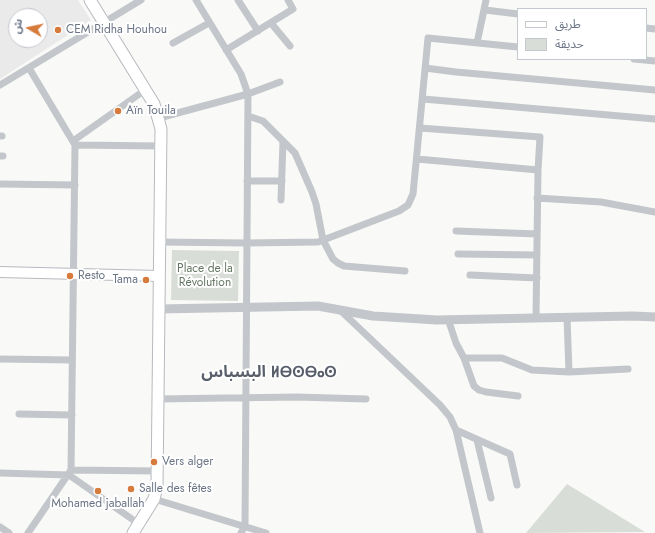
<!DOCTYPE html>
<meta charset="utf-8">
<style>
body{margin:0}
#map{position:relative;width:655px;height:533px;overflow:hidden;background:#f9f9f7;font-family:Jost,"Noto Sans Arabic",sans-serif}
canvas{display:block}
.legend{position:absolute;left:517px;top:8px;width:130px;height:52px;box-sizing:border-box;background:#fff;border:1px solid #c4c8cf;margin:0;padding:5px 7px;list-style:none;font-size:12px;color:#6b7586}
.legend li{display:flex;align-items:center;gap:8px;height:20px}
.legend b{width:20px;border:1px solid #c4c8cf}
.north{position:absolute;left:8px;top:8px;width:40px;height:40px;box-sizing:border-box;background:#fff;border:1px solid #c4c8cf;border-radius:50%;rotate:279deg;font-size:11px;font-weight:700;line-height:16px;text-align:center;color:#6b7586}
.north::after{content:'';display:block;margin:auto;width:14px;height:18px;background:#d67b3b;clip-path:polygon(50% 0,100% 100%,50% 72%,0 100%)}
</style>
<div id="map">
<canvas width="655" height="533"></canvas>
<ul class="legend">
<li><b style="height:5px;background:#fff"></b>طريق</li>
<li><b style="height:11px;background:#d8ded7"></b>حديقة</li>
</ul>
<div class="north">ش</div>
</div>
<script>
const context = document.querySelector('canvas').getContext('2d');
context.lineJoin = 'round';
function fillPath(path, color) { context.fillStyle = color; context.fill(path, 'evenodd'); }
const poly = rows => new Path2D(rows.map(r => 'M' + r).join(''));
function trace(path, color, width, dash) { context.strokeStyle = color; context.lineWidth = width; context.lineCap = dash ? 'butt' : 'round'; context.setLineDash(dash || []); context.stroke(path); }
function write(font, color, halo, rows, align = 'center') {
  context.font = font + ' Jost,"Noto Sans Arabic","Noto Sans Tifinagh",sans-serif'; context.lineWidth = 4; context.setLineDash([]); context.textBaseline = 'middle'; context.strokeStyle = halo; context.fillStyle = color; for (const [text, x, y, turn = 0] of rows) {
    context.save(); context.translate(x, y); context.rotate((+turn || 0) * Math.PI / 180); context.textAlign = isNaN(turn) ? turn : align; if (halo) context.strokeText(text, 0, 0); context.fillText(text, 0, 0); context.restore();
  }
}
fillPath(poly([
 [0,0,78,0,91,20,0,79],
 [16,16,40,16,40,40,16,40]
]), '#eaeaea');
fillPath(poly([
 [172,250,239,251,238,301,171,300],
 [567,484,645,532,526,533]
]), '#d8ded7');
const secondary = poly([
 [0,272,158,276]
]);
const primary = poly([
 [90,0,154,104,161,129,157,487,154,499,133,533]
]);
trace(secondary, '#b6b9bf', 12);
trace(primary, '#b7b9be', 13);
trace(poly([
 [196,0,241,74,248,94,245,526,241,533],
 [238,0,258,31],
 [485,10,518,14],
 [271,23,290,46],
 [646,28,655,29],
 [173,43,209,23],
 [477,43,486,0],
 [226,50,293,9,288,0],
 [634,59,655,61],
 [425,68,456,72,655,90],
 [0,85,141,0],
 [423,99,655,119],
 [248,116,263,121,295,153,312,192,316,204,323,240,333,259,338,263,344,266,405,271],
 [159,118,248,94,280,82],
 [420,128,540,137,538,170,536,317],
 [0,136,2,136],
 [73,141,145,90],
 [75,145,161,146],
 [0,156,3,156],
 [417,159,538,170],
 [247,181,282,181],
 [0,184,75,185],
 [537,198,601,202,655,212],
 [281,200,283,141],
 [456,231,537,234],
 [159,242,246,243,318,242,399,211,408,205,413,194,428,38,518,47],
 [458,254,537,255],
 [470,275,537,278],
 [340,310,440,405,450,417,456,430,480,533],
 [567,317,569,372],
 [448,319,456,343,464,358,474,386,479,390,486,392,518,396],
 [464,358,502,358,532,370,569,372,628,369],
 [0,359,72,360],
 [157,399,297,397,366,399],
 [19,414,72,415],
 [456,430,510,454,517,485],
 [477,440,491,498],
 [71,470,157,471],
 [0,473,69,475,139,524],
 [154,499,266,533],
 [0,527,9,533],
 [28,533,71,470,75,145,29,68]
]), '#c3c6ca', 7);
trace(poly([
 [158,309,318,306,373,316,437,320,633,316,655,317]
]), '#c3c6ca', 9);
trace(secondary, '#fff', 10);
trace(primary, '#fff', 11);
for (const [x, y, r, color] of [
 [58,30,4,"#d67b3b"],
 [118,111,4,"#d67b3b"],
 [70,276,4,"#d67b3b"],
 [146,280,4,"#d67b3b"],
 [154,462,4,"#d67b3b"],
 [131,489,4,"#d67b3b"],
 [98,491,4,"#d67b3b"]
]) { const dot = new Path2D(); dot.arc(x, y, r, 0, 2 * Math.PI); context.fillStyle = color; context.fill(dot); trace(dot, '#fff', 1.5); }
write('12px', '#6b7586', '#fff', [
 ["CEM Ridha Houhou",66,30],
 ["Aïn Touila",126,111],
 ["Resto",78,276],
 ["Tama",138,280,"right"],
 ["Vers alger",162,462],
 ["Salle des fêtes",139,489],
 ["Mohamed jaballah",98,504,"center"]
], 'left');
write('12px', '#667865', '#fff', [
 ["Place de la",205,269],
 ["Révolution",205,283]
]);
write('bold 16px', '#585f6b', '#fff', [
 ["البسباس ⵍⴱⵙⴱⴰⵙ",269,373]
]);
</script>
